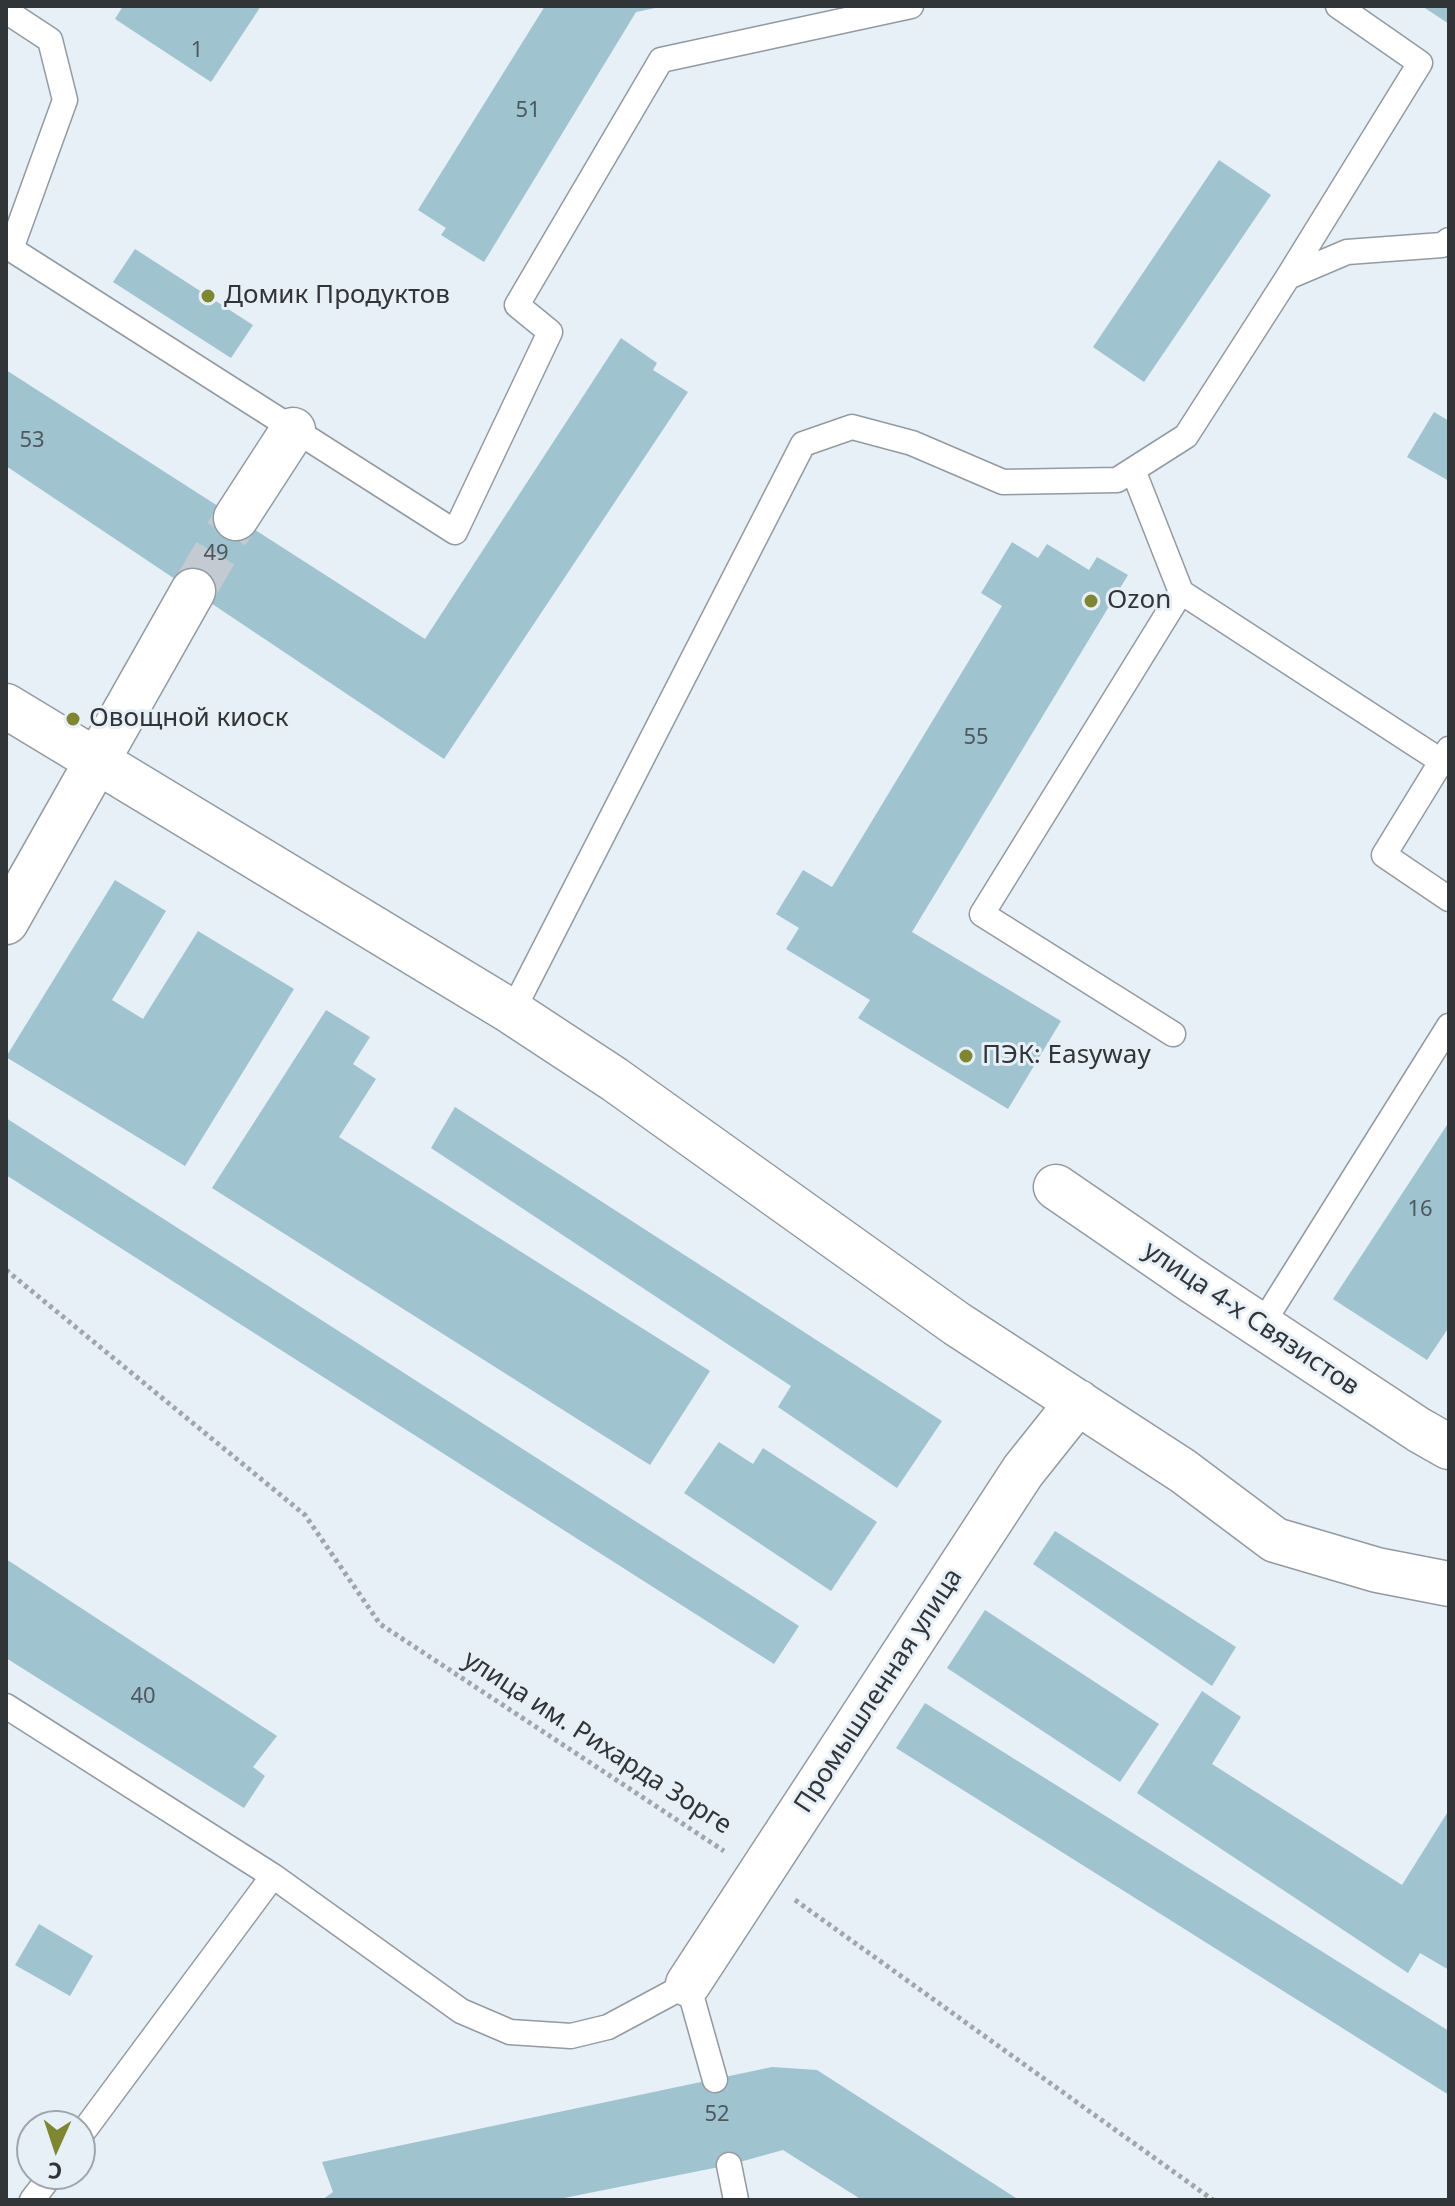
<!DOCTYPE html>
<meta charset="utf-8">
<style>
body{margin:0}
#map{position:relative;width:1455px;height:2206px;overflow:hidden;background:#e7eff7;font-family:"Noto Sans",sans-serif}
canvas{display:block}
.frame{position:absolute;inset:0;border:8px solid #323538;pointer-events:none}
.north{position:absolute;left:16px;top:2110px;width:80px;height:80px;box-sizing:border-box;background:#e7eff7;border:2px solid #9fa5ab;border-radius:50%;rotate:183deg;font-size:22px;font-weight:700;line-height:32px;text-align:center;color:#323538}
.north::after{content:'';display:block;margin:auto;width:28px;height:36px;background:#7e8632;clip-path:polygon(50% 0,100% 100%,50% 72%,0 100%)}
</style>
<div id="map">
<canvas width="1455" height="2206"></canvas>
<div class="frame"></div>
<div class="north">С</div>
</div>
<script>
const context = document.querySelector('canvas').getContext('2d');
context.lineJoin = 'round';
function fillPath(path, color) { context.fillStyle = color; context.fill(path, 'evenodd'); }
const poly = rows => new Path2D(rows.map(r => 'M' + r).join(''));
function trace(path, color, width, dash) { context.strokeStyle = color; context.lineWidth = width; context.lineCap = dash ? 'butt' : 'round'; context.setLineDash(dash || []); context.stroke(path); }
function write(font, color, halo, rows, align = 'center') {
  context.font = font + ' "Noto Sans",sans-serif'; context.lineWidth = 6; context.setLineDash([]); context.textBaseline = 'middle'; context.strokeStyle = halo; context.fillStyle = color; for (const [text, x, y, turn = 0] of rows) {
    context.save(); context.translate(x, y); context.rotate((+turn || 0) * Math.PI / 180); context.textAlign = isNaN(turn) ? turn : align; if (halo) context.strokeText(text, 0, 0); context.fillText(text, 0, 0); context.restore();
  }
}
fillPath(poly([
 [123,6,261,6,211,82,115,19],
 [545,6,660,7,636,12,484,262,441,235,446,228,418,210],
 [1422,6,1449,6,1449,24],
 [1219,160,1271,195,1144,382,1093,347],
 [135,249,253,325,231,358,113,282],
 [621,338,657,363,653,370,688,392,444,759,6,466,6,370,425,639],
 [1434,412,1449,421,1449,481,1407,457],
 [1012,542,1038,558,1047,544,1089,570,1097,557,1128,575,912,932,1061,1021,1008,1109,858,1018,870,1000,786,949,799,928,776,914,803,870,832,887,1002,606,981,593],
 [115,880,166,911,112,1000,143,1019,198,931,294,989,185,1166,6,1057],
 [326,1010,370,1037,353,1064,376,1079,339,1137,710,1371,650,1465,212,1188],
 [455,1107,942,1421,897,1488,778,1407,791,1386,431,1148],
 [6,1118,799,1626,774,1664,6,1175],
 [1449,1122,1449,1327,1427,1360,1333,1299],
 [719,1442,753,1464,763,1448,877,1522,831,1591,684,1493],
 [1055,1531,1236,1647,1212,1686,1033,1564],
 [6,1559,277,1736,253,1767,265,1776,244,1808,6,1658],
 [985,1610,1159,1724,1120,1782,947,1668],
 [1202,1691,1241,1717,1212,1764,1402,1885,1449,1810,1449,1970,1420,1953,1408,1973,1137,1793],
 [925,1703,1449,2031,1449,2095,896,1748],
 [39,1924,93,1956,70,1996,15,1965],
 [772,2067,817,2070,1019,2200,862,2200,783,2150,729,2165,554,2200,322,2200,333,2192,322,2162]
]), '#a0c3d0');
trace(poly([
 [193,591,236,518]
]), '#c3cad1', 44, [44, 22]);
const lane = poly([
 [6,11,50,40,65,100,11,249,455,532,550,332,517,305,661,60,911,6],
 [1288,277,1347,252,1442,245,1449,240],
 [1133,470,1181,592],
 [1449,749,1384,855,1449,899],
 [512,1012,803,444,852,427,912,443,1003,482,1117,480,1186,436,1288,277,1420,63,1338,6],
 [1173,1034,982,914,1181,592,1441,761],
 [1261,1326,1449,1026],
 [6,1706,273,1876,80,2136],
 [273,1876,461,2011,510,2032,571,2036,608,2027,688,1984,715,2080],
 [729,2165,736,2200],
 [32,2200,52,2174]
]);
const street = poly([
 [236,518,293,430],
 [6,706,512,1012,614,1079,957,1324,1183,1471,1275,1540,1377,1570,1449,1584],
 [6,922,193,591],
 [1056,1187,1193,1281,1419,1430,1449,1447],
 [688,1984,1023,1471,1078,1402]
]);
trace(lane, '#939aa1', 27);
trace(street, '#939aa1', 47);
trace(poly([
 [6,1270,305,1515,380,1624,724,1851],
 [795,1900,1213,2200]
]), '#a0a6ac', 5, [4, 4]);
trace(lane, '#fff', 24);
trace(street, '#fff', 44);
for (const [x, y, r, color] of [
 [208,296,8,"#7e8632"],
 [1091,601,8,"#7e8632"],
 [73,719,8,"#7e8632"],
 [966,1056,8,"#7e8632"]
]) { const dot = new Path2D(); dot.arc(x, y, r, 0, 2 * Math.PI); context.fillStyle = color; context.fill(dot); trace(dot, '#e7eff7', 3); }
write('22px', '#4e585e', null, [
 ["1",197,51],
 ["51",528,111],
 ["53",32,441],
 ["49",216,554],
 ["55",976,738],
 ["16",1420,1210],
 ["40",143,1697],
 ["52",717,2115]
]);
write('26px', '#323538', '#e7eff7', [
 ["Домик Продуктов",224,296],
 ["Ozon",1107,601],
 ["Овощной киоск",89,719],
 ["ПЭК: Easyway",982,1056]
], 'left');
write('26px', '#323538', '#e7eff7', [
 ["улица 4-х Связистов",1251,1319,34],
 ["Промышленная улица",879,1691,-57],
 ["улица им. Рихарда Зорге",597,1743,33]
]);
</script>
